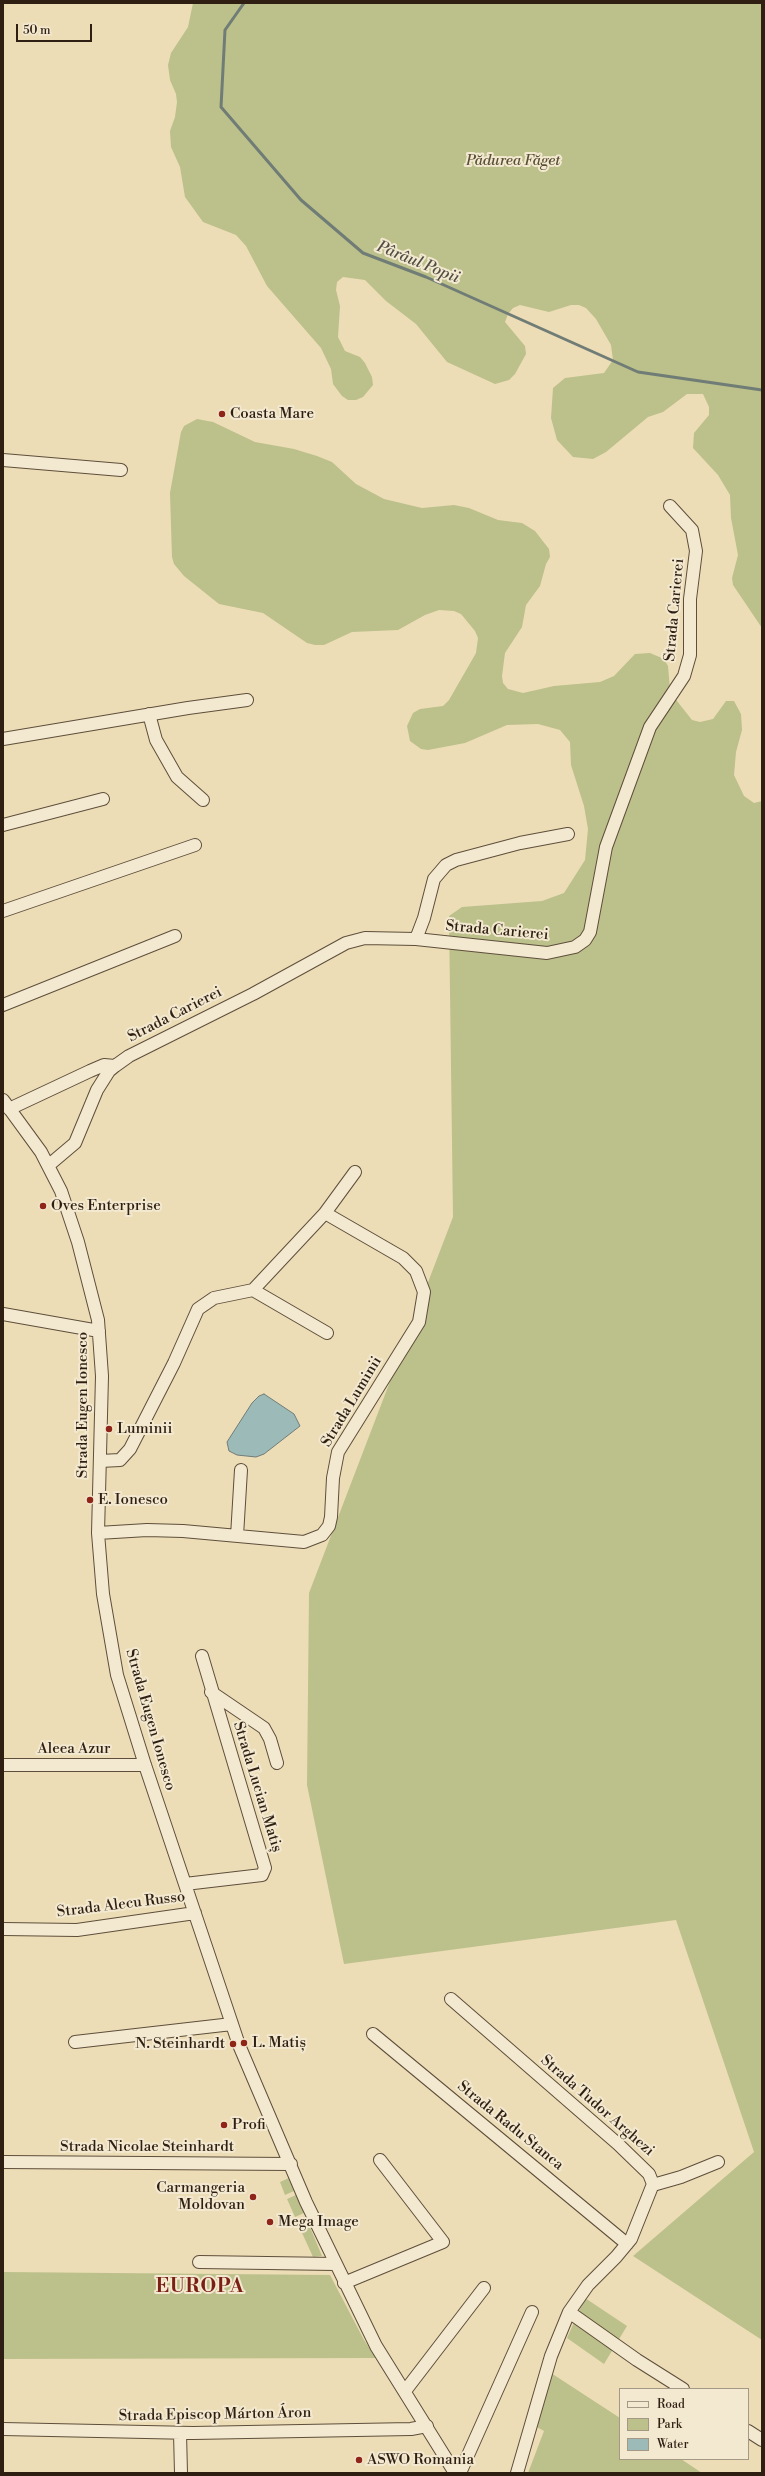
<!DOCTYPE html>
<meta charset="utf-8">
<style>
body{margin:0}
#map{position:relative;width:765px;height:2476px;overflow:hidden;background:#ecddb6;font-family:"Libre Bodoni",serif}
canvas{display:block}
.frame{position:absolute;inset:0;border:4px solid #2f1f12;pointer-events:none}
.legend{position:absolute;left:619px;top:2388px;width:130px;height:72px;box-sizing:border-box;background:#f3e9d0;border:1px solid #a59884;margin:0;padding:5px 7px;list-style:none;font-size:12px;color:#2f1f12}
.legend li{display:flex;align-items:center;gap:8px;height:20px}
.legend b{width:20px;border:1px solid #a59884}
.scale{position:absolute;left:16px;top:24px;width:76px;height:18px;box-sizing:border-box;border:2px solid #2f1f12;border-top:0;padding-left:5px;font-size:12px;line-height:14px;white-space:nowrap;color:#2f1f12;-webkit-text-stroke:3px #f3e9d0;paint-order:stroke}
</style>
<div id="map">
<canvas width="765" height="2476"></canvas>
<div class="frame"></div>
<ul class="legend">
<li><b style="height:5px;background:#f3e9d0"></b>Road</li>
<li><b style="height:11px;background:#bcc08b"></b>Park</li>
<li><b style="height:11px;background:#9cbab8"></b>Water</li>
</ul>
<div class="scale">50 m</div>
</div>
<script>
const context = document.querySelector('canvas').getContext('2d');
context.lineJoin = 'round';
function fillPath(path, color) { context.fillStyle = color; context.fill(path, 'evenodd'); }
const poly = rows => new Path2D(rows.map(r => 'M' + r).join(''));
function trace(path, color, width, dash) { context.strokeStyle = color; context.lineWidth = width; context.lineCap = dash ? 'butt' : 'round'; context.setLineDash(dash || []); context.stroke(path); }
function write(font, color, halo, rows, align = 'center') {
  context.font = font + ' "Libre Bodoni",serif'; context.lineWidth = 4; context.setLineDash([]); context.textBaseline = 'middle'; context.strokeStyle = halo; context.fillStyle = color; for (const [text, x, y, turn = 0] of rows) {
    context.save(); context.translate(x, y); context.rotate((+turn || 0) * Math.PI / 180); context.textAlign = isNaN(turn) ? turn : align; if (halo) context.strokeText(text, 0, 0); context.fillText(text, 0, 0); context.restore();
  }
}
fillPath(poly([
 [193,3,762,3,762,628,733,585,732,578,738,555,731,518,730,495,718,475,693,448,694,433,709,415,709,407,703,394,687,394,663,412,648,417,606,452,593,459,573,457,557,440,551,418,553,388,565,378,604,373,613,360,611,345,596,319,586,308,579,305,571,305,549,312,520,305,513,308,508,314,505,322,525,346,526,354,515,374,509,380,495,384,447,362,416,324,386,301,365,280,343,277,337,282,336,290,340,306,338,337,345,351,360,357,365,363,372,377,373,385,363,397,356,400,348,400,342,396,333,384,331,369,321,348,267,286,246,246,236,235,203,222,185,197,180,167,171,147,170,131,175,117,177,102,176,94,170,80,168,65,171,53,188,27],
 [197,419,213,422,255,442,294,449,317,456,332,462,356,484,384,499,422,508,454,505,469,508,498,520,522,523,535,531,549,549,550,557,546,564,540,586,526,605,522,627,505,653,502,676,503,683,508,689,523,693,554,686,600,682,614,676,635,654,650,653,664,659,668,666,670,689,677,701,692,720,700,722,713,719,726,701,734,701,741,714,742,730,736,752,734,775,744,796,754,803,762,801,762,2340,633,2256,754,2152,676,1920,344,1964,307,1785,309,1593,453,1217,449,916,462,907,542,901,564,893,585,860,588,829,584,806,571,765,570,742,560,730,538,724,507,725,465,743,428,750,421,749,410,741,407,726,413,713,420,709,443,706,449,700,476,653,478,638,475,631,461,614,454,611,439,610,425,615,398,630,352,632,324,645,315,645,307,643,263,613,219,604,184,576,174,564,172,557,170,493,181,432,184,426],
 [289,2178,294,2191,285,2195,280,2182],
 [296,2195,304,2213,295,2217,287,2199],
 [307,2220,322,2256,313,2257,298,2224],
 [3,2272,330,2275,364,2340,376,2358,3,2359],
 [585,2298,627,2326,604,2364,567,2338],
 [551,2373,620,2418,620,2459,681,2459,702,2473,528,2473,544,2431,535,2426]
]), '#bcc08b');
const water = poly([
 [264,1394,294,1414,300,1426,264,1454,256,1457,237,1455,229,1451,227,1442,252,1403,259,1396,264,1394]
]);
fillPath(water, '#9cbab8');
trace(water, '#707c76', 1);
trace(poly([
 [244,3,225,30,221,107,301,200,363,253,426,277,638,372,762,390]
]), '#707c76', 3);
const minor = poly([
 [3,460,121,470],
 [149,714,156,740,177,777,203,800],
 [3,739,188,708,247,700],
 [3,825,103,799],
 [3,911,195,845],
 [416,939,424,918,434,879,446,865,456,860,520,843,568,834],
 [3,1005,175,936],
 [3,1100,41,1152,61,1191,78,1242,98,1320,102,1376,98,1533,103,1594,117,1675,145,1765,239,2045,306,2202,376,2346,455,2473],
 [9,1109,90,1071,104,1065,115,1066],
 [49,1165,75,1143,97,1090,109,1071,115,1066,129,1056,253,994,346,943,365,938,416,939,547,953,575,947,585,940,590,932,606,847,650,727,684,676,690,655,690,599,696,551,692,530,670,506],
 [325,1213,355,1172],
 [253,1290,327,1333],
 [3,1314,99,1331],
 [98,1533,147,1530,183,1531,304,1542,322,1535,329,1526,331,1517,333,1478,338,1452,419,1322,424,1292,416,1271,403,1258,325,1213,253,1290,214,1298,198,1309,174,1363,130,1449,120,1460,100,1461],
 [237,1536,241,1470],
 [211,1692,264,1728,270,1739,277,1763],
 [3,1765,145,1765],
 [185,1884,262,1875,265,1868,202,1656],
 [3,1929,77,1930,195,1913],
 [451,1999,618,2144,649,2174,653,2184,631,2239,616,2257,588,2285,569,2312,551,2356,517,2473],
 [373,2034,627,2244],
 [75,2042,232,2024],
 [3,2162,291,2164],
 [653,2185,681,2177,718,2162],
 [199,2262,335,2264],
 [344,2283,443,2242,380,2160],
 [569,2312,637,2360,683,2389],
 [405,2391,484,2288],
 [3,2429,193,2433,411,2429,427,2426],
 [748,2431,762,2440],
 [180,2433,181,2473],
 [460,2473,532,2312]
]);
trace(minor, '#5e4e3b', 14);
trace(minor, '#f3e9d0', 12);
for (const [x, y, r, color] of [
 [222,414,4,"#8f2418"],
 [43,1206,4,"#8f2418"],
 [109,1429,4,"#8f2418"],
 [90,1500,4,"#8f2418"],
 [244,2043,4,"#8f2418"],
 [233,2044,4,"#8f2418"],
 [224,2125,4,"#8f2418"],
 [253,2197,4,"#8f2418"],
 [270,2222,4,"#8f2418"],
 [359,2460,4,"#8f2418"]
]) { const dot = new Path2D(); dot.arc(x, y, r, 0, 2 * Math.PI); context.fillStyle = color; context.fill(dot); trace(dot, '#f3e9d0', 1.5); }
write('italic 15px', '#594f36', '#f3e9d0', [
 ["Pădurea Făget",513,161]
]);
write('15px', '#2f1f12', '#f3e9d0', [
 ["Coasta Mare",230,414],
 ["Oves Enterprise",51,1206],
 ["Luminii",117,1429],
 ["E. Ionesco",98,1500],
 ["L. Matiș",252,2043],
 ["N. Steinhardt",225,2044,"right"],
 ["Profi",232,2125],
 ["Carmangeria",245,2188,"right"],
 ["Moldovan",245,2205,"right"],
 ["Mega Image",278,2222],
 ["ASWO Romania",367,2460]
], 'left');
write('15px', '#2f1f12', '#f3e9d0', [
 ["Strada Carierei",675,610,-85],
 ["Strada Carierei",497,931,5],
 ["Strada Carierei",175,1015,-27],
 ["Strada Luminii",352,1402,-59],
 ["Strada Eugen Ionesco",83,1405,-90],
 ["Strada Eugen Ionesco",150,1720,74],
 ["Aleea Azur",74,1749],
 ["Strada Lucian Matiș",257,1787,73],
 ["Strada Alecu Russo",121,1905,-7],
 ["Strada Tudor Arghezi",597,2106,41],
 ["Strada Radu Stanca",510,2126,39],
 ["Strada Nicolae Steinhardt",147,2147],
 ["Strada Episcop Márton Áron",215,2415,-1]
]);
write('italic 16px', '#504e44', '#f3e9d0', [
 ["Pârâul Popii",418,263,22]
]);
context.letterSpacing = '1px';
write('bold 19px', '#7a1f14', '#f3e9d0', [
 ["EUROPA",200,2287]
]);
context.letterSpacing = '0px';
</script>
